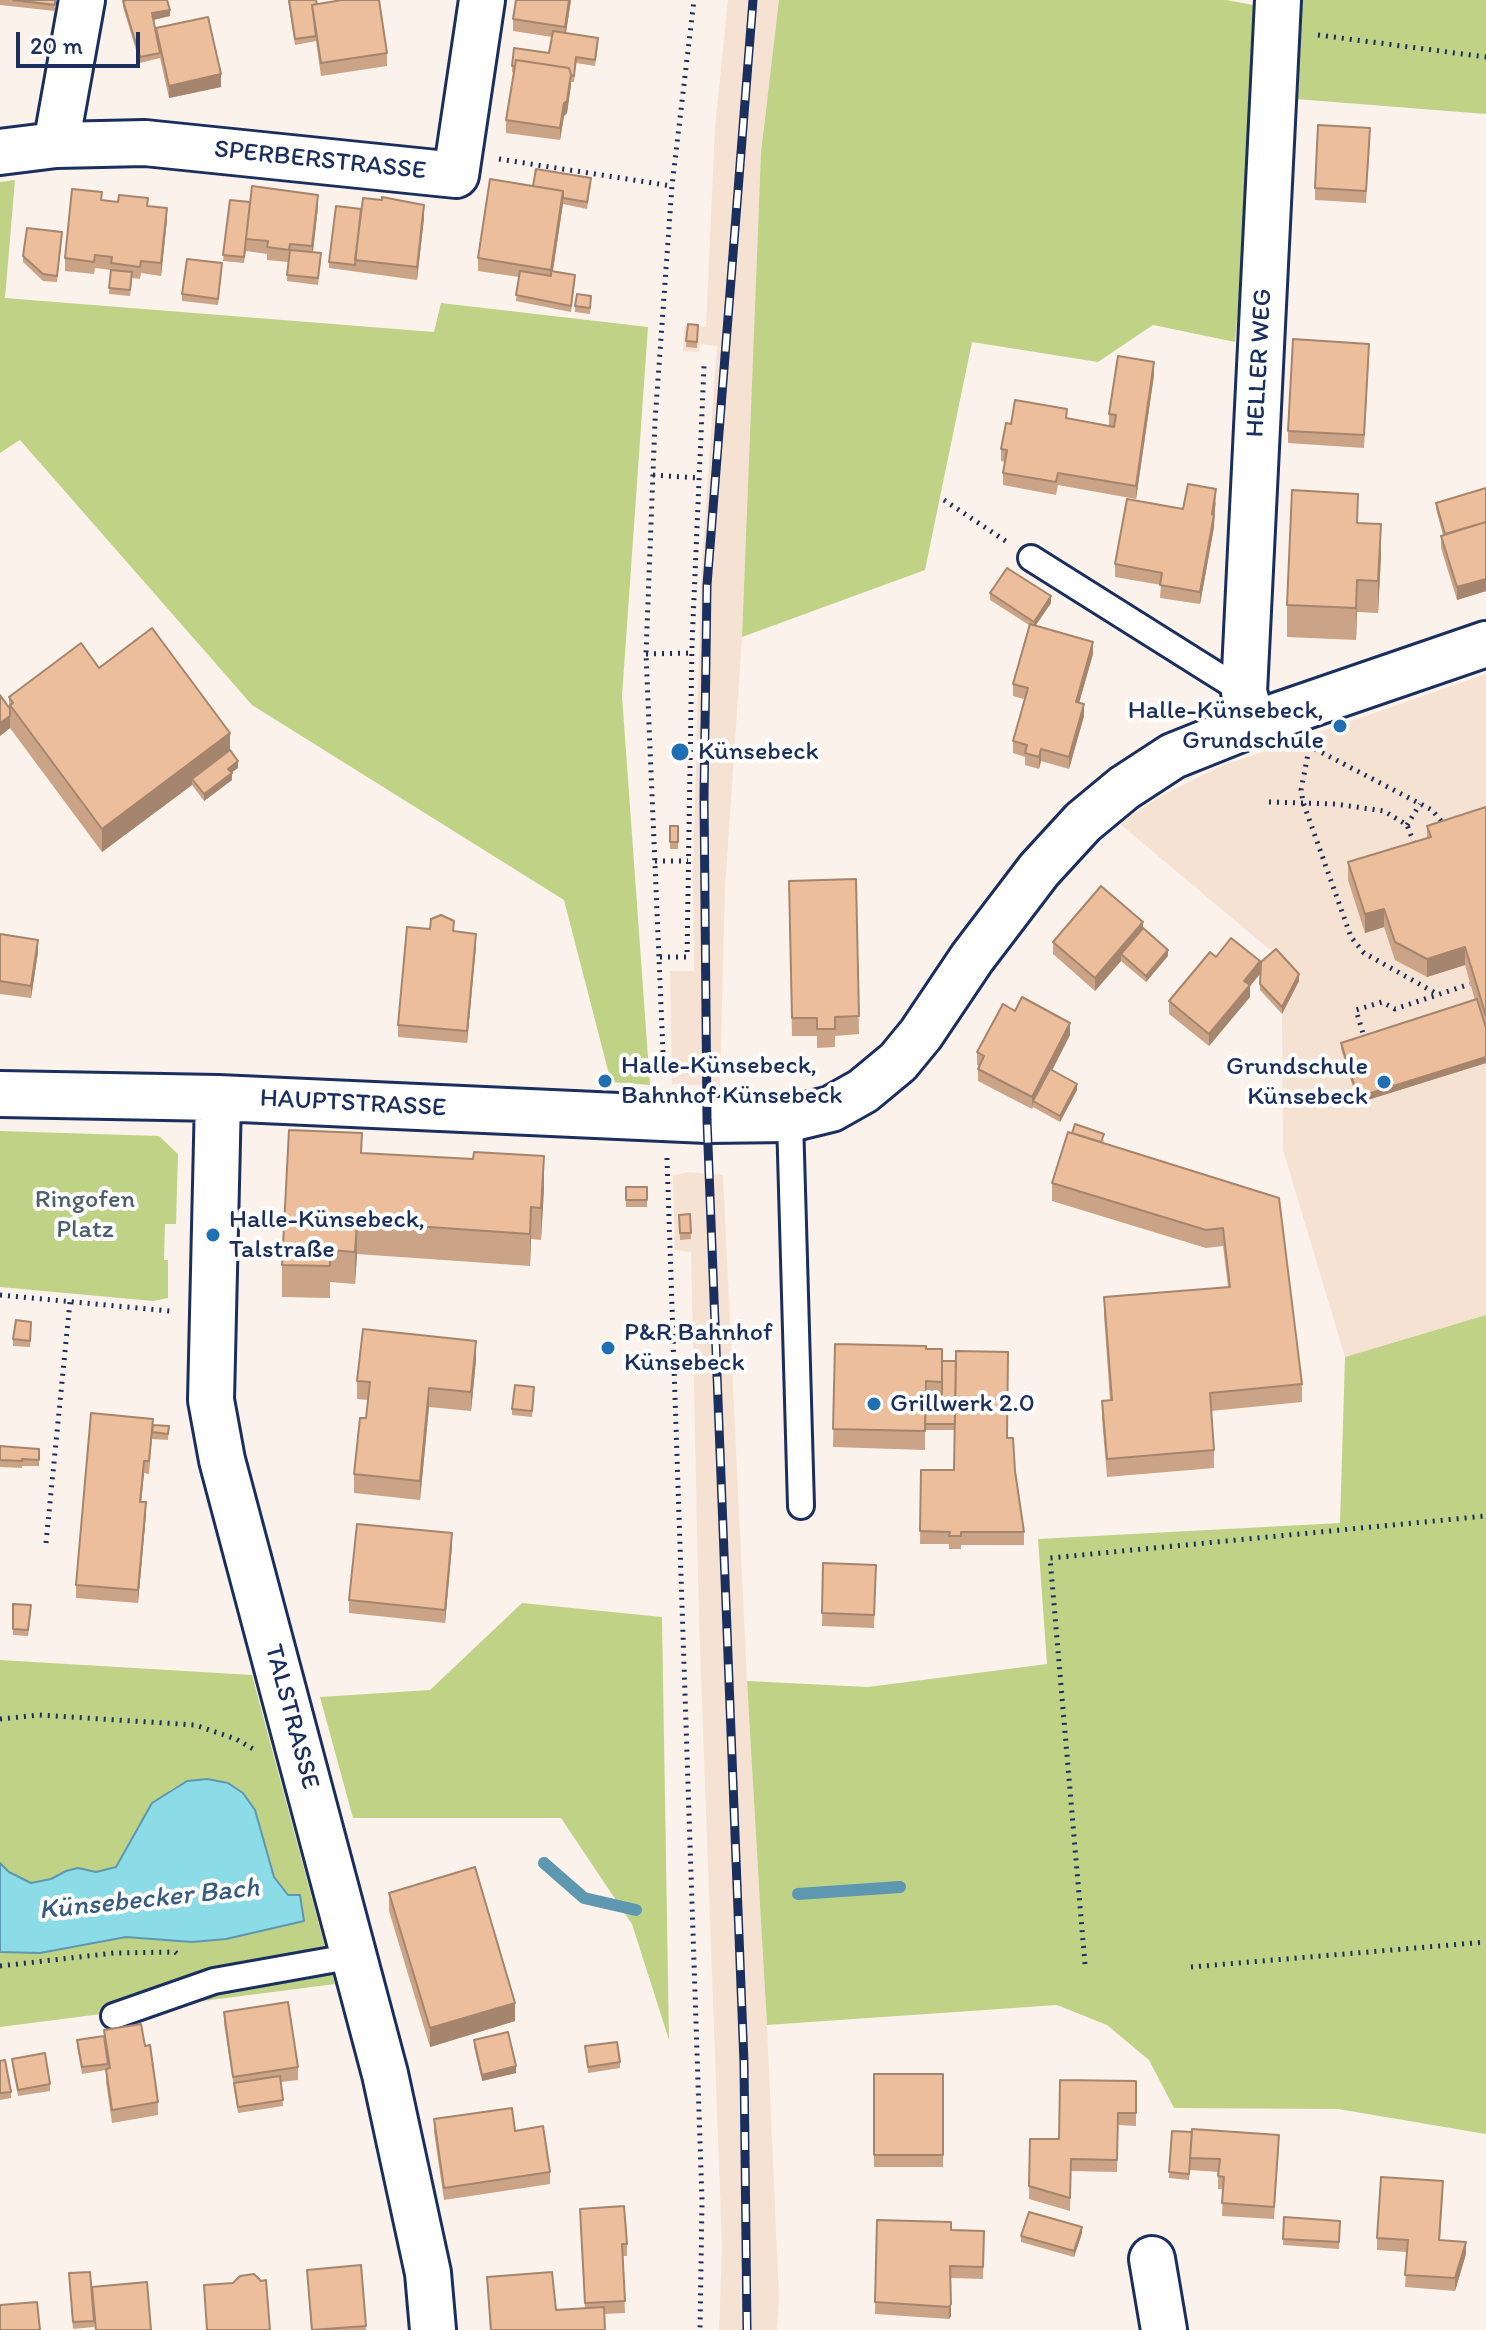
<!DOCTYPE html>
<meta charset="utf-8">
<style>
body{margin:0}
#map{position:relative;width:1486px;height:2330px;overflow:hidden;background:#fbf2eb;font-family:Itim,sans-serif}
canvas{display:block}
.scale{position:absolute;left:16px;top:32px;width:124px;height:36px;box-sizing:border-box;border:4px solid #1b2f5e;border-top:0;padding-left:10px;font-size:24px;line-height:28px;white-space:nowrap;color:#1b2f5e;-webkit-text-stroke:6px #fff;paint-order:stroke}
</style>
<div id="map">
<canvas width="1486" height="2330"></canvas>
<div class="scale">20 m</div>
</div>
<script>
const context = document.querySelector('canvas').getContext('2d');
context.lineJoin = 'round';
function fillPath(path, color) { context.fillStyle = color; context.fill(path, 'evenodd'); }
const poly = rows => new Path2D(rows.map(r => 'M' + r).join(''));
function trace(path, color, width, dash) { context.strokeStyle = color; context.lineWidth = width; context.lineCap = dash ? 'butt' : 'round'; context.setLineDash(dash || []); context.stroke(path); }
function write(font, color, halo, rows, align = 'center') {
  context.font = font + ' Itim,sans-serif'; context.lineWidth = 8; context.setLineDash([]); context.textBaseline = 'middle'; context.strokeStyle = halo; context.fillStyle = color; for (const [text, x, y, turn = 0] of rows) {
    context.save(); context.translate(x, y); context.rotate((+turn || 0) * Math.PI / 180); context.textAlign = isNaN(turn) ? turn : align; if (halo) context.strokeText(text, 0, 0); context.fillText(text, 0, 0); context.restore();
  }
}
fillPath(poly([
 [728,0,779,0,761,152,742,637,725,888,720,1086,672,1084,670,971,694,971,693,876,701,580,717,346,700,344,699,352,683,351,684,326,706,327,715,127],
 [1486,674,1486,1315,1345,1357,1283,1150,1282,1014,1298,981,1276,955,1120,824,1157,798,1219,767],
 [687,1172,723,1175,747,1681,767,2025,779,2299,777,2330,719,2330,722,2247,699,1621,691,1252,675,1250,673,1176]
]), '#f6e2d3');
fillPath(poly([
 [779,0,1226,0,1265,7,1235,342,1153,325,1098,362,972,342,925,570,742,637,761,152],
 [1291,0,1486,0,1486,114,1283,98],
 [15,180,5,298,434,332,441,303,648,327,622,696,650,1085,611,1082,564,900,252,705,20,440,0,453,0,182],
 [0,1131,159,1136,178,1154,176,1224,165,1224,164,1260,168,1260,168,1298,153,1301,0,1287],
 [1486,1315,1486,2134,1338,2109,1174,2108,1149,2060,1107,2025,1057,2005,767,2025,747,1681,868,1687,1047,1664,1038,1539,1340,1523,1345,1357],
 [522,1603,662,1617,669,2040,632,1924,561,1818,353,1818,320,1697,430,1690],
 [0,1660,252,1675,335,1984,0,2027,0,1952,40,1953,126,1937,192,1942,226,1939,304,1920,274,1877,255,1810,244,1793,228,1783,207,1779,187,1781,170,1790,116,1867,96,1872,78,1868,66,1871,51,1879,31,1883,9,1872,0,1863]
]), '#c0d286');
const water = poly([
 [207,1779,228,1783,243,1793,255,1810,274,1877,288,1895,300,1895,304,1921,226,1939,192,1942,126,1937,40,1953,0,1952,0,1863,9,1872,31,1883,51,1879,66,1871,78,1868,96,1872,116,1867,152,1803,187,1781,207,1779]
]);
fillPath(water, '#8bdce6');
trace(water, '#5e97b0', 2);
trace(poly([
 [544,1863,584,1898,636,1910],
 [798,1894,900,1887]
]), '#5e97b0', 12);
const service = poly([
 [1031,558,1244,692],
 [790,1119,801,1506],
 [114,2016,214,1981,354,1956]
]);
const minor = poly([
 [56,145,82,0],
 [0,152,56,145,145,143,456,175,482,0],
 [1253,724,1244,692,1278,0],
 [0,1094,218,1098,707,1120,790,1119,831,1109,863,1091,898,1062,921,1034,972,958,1039,870,1083,822,1124,788,1173,756,1253,724,1486,644],
 [218,1098,211,1400,222,1460,385,2074,428,2273,433,2330],
 [1152,2259,1164,2330]
]);
trace(service, '#1b2f5e', 30);
trace(minor, '#1b2f5e', 50);
trace(poly([
 [1318,35,1486,57],
 [499,159,672,186],
 [653,475,699,478],
 [944,500,1007,542],
 [646,654,692,653],
 [1309,749,1301,790,1303,802,1351,937,1364,953,1439,995],
 [1315,749,1432,810,1446,827],
 [1269,802,1336,804,1384,811,1407,825,1416,848],
 [1407,825,1420,804],
 [655,861,688,861],
 [660,957,687,957,692,644,704,366],
 [1365,1040,1356,1010,1382,1002,1395,1009,1470,984],
 [664,1076,646,654,655,421,672,186,694,0],
 [667,1158,702,2201,700,2330],
 [0,1295,170,1311],
 [46,1543,70,1301],
 [0,1719,39,1715,195,1725,236,1739,255,1750],
 [1085,1964,1050,1558,1486,1516],
 [0,1966,114,1953,175,1952,181,1957],
 [1191,1967,1486,1942]
]), '#1b2f5e', 5, [2, 6]);
trace(service, '#fff', 24);
trace(minor, '#fff', 44);
const rail = poly([
 [747,2330,744,2063,707,1120,704,797,707,585,753,0]
]);
trace(rail, '#1b2f5e', 9);
trace(rail, '#fff', 6, [18]);
fillPath(poly([
 [0,0,56,0,55,11,0,5],
 [288,0,316,0,317,4,387,53,387,66,321,76,316,41,295,45],
 [516,0,571,0,566,33,598,45,595,66,576,63,574,82,571,82,567,113,564,116,560,140,506,133,506,120,514,73,512,72,512,66,549,53,552,37,513,31,513,19],
 [123,1,170,16,154,20,156,34,156,28,221,87,169,98,160,58,140,63,123,7],
 [1370,140,1366,203,1315,200,1315,188],
 [591,184,587,209,563,204,553,271,575,281,571,312,516,301,519,277,478,271,478,258,533,186],
 [230,200,318,207,313,252,321,259,318,285,287,281,288,262,267,260,267,254,246,251,244,263,223,261],
 [102,201,148,206,167,220,161,276,141,273,140,279,132,278,130,296,109,294,111,270,95,268,94,274,65,271,65,258],
 [424,218,417,280,329,268,329,262],
 [62,238,57,282,43,281,23,262,23,256],
 [222,269,218,305,182,301,182,294],
 [591,303,590,314,575,312,575,306],
 [688,324,698,325,697,348,686,347],
 [1369,356,1364,448,1288,443,1288,431],
 [1154,375,1136,499,1058,485,1056,495,1003,485,1003,473,1005,462,1001,461,1001,449,1011,424,1067,418,1109,426,1109,414],
 [1486,488,1486,591,1457,600,1441,548,1441,536,1443,535,1436,509,1436,503],
 [1216,502,1214,515,1214,527,1200,604,1160,598,1161,585,1115,577,1115,564,1183,509],
 [1358,523,1381,556,1378,613,1357,612,1356,640,1287,637,1287,605],
 [990,593,1051,603,1035,626,1093,654,1079,702,1084,716,1069,769,1041,761,1039,769,1025,765,1025,757,1013,753,1013,741,1024,699,1013,696,1013,684,1029,625,990,600],
 [99,668,230,750,238,768,231,773,232,780,204,801,192,785,102,852,10,728,0,736,9,708,9,697],
 [1486,807,1486,1063,1358,1103,1341,1049,1341,1043,1475,1000,1465,965,1427,977,1395,960,1384,927,1365,933,1348,880,1348,862,1427,838,1427,826],
 [670,826,678,826,678,849,670,849],
 [856,879,859,1034,835,1036,835,1047,817,1048,817,1036,792,1036,789,899],
 [1143,928,1168,956,1146,982,1121,961,1095,991,1053,954,1053,942],
 [454,931,476,946,467,1043,398,1037,398,1025],
 [0,934,38,952,31,998,0,994],
 [1216,957,1260,974,1250,986,1250,997,1209,1046,1169,1014,1169,1001],
 [1261,962,1299,981,1282,1014,1260,990],
 [1015,1011,1070,1035,1052,1070,1077,1090,1060,1122,1033,1107,1032,1109,978,1081,978,1069,979,1066,977,1065,977,1052],
 [1104,1140,1103,1143,1279,1198,1302,1384,1302,1402,1211,1411,1214,1450,1214,1468,1107,1477,1102,1419,1102,1401,1110,1400,1104,1316,1104,1297,1228,1287,1223,1246,1206,1248,1052,1201,1052,1183],
 [362,1153,544,1188,541,1240,531,1239,530,1266,357,1254,355,1284,330,1282,330,1298,282,1297,282,1265],
 [626,1187,647,1187,647,1207,626,1207],
 [690,1214,691,1239,680,1240,679,1215],
 [31,1329,30,1347,13,1346,13,1339],
 [835,1344,926,1349,942,1361,1007,1438,1015,1471,1024,1532,1024,1545,961,1545,961,1549,949,1549,949,1544,920,1544,921,1470,954,1470,955,1430,925,1430,925,1428,925,1450,833,1447],
 [476,1360,471,1411,429,1407,420,1500,354,1493,354,1474,366,1418,368,1400,357,1399,357,1381],
 [534,1394,532,1417,512,1415,512,1409],
 [153,1425,169,1426,168,1440,152,1439,149,1474,144,1473,141,1502,146,1514,138,1603,76,1598,76,1585],
 [0,1446,39,1449,39,1466,22,1466,22,1468,0,1467],
 [452,1546,445,1623,349,1613,349,1600],
 [823,1563,876,1565,874,1628,822,1626],
 [13,1604,31,1612,28,1636,13,1635],
 [389,1893,515,2021,430,2047,389,1911],
 [224,2012,298,2067,298,2080,281,2082,283,2106,238,2113,224,2024],
 [104,2030,145,2046,158,2102,158,2115,112,2123,106,2082,106,2070,82,2074,77,2046,77,2040,104,2036],
 [474,2040,516,2073,482,2081,474,2047],
 [585,2046,620,2062,620,2068,588,2073],
 [12,2059,50,2084,50,2091,18,2096,12,2065],
 [0,2061,11,2092,11,2098,0,2100],
 [874,2074,943,2074,943,2167,874,2167],
 [1136,2081,1136,2126,1118,2125,1117,2172,1071,2171,1070,2211,1029,2199,1030,2139,1059,2139],
 [434,2119,515,2131,550,2172,550,2184,444,2200,434,2132],
 [1172,2131,1279,2147,1274,2219,1222,2216,1223,2189,1218,2189,1218,2172,1190,2170,1189,2180,1169,2178],
 [1443,2193,1440,2240,1466,2254,1455,2291,1405,2287,1407,2252,1377,2250,1377,2238],
 [580,2209,627,2244,627,2256,623,2256,625,2313,604,2314,605,2330,490,2330,487,2277,556,2310,585,2309],
 [1284,2217,1340,2221,1339,2249,1283,2245],
 [877,2220,951,2230,984,2231,983,2279,951,2278,951,2316,949,2319,875,2314],
 [1082,2233,1074,2257,1021,2242,1021,2236],
 [361,2265,366,2330,311,2330,307,2270],
 [69,2280,92,2298,151,2330,95,2330,94,2322,94,2327,73,2329]
]), '#cba386');
fillPath(poly([
 [569,0,571,0,565,39,565,27],
 [170,10,170,16,152,20,152,13],
 [221,74,221,87,169,98,169,86],
 [571,74,571,86,567,113,564,116,560,140,560,128,564,103],
 [563,191,563,203,551,282,551,270],
 [318,195,318,207,312,259,312,246],
 [424,205,424,218,417,280,417,267],
 [167,208,167,220,161,276,161,263],
 [1154,362,1154,375,1136,499,1136,486],
 [1216,489,1214,527,1200,604,1200,592],
 [1381,524,1381,556,1378,613,1378,581],
 [1486,579,1486,591,1457,600,1457,587],
 [1357,580,1357,612,1356,640,1356,608],
 [1051,596,1051,603,1034,628,1034,622],
 [1093,642,1093,654,1076,714,1076,702],
 [1084,704,1084,716,1069,769,1069,757],
 [10,716,10,728,0,736,0,723],
 [230,733,230,756,192,779,192,785,102,852,102,829],
 [1041,749,1041,761,1039,769,1039,757],
 [238,761,238,768,228,775,228,769],
 [232,773,232,780,204,801,204,794],
 [1384,909,1384,927,1365,933,1365,914],
 [1143,922,1143,935,1121,954,1121,961,1095,991,1095,978],
 [476,934,476,946,467,1043,467,1031],
 [38,940,38,952,31,998,31,986],
 [1465,947,1465,965,1427,977,1427,959],
 [1168,950,1168,956,1146,982,1146,976],
 [1260,961,1260,974,1250,986,1250,997,1209,1046,1209,1034,1244,981],
 [1299,974,1299,981,1282,1014,1282,1007],
 [1070,1023,1070,1035,1036,1102,1033,1101,1032,1109,1032,1097],
 [1486,1057,1486,1063,1358,1103,1358,1097],
 [1077,1084,1077,1090,1060,1122,1060,1116],
 [544,1156,544,1188,541,1240,541,1208],
 [531,1207,531,1239,530,1266,530,1234],
 [357,1222,357,1254,355,1284,355,1252],
 [476,1341,476,1360,471,1411,471,1392],
 [429,1388,429,1407,420,1500,420,1481],
 [144,1461,144,1473,140,1514,140,1502],
 [146,1502,146,1514,138,1603,138,1590],
 [452,1533,452,1546,445,1623,445,1610],
 [515,2003,515,2021,430,2047,430,2028],
 [516,2066,516,2073,482,2081,482,2075],
 [1082,2227,1082,2233,1074,2257,1074,2251],
 [1466,2242,1466,2254,1455,2291,1455,2278],
 [951,2304,951,2316,949,2319,949,2307]
]), '#a5856d');
const building = poly([
 [13,0,55,0,55,5,13,0],
 [127,0,167,0,170,10,152,13,160,53,140,57,123,1,127,0],
 [289,0,316,0,317,4,312,5,316,36,295,39,289,0],
 [342,0,379,0,387,53,321,63,312,5,342,0],
 [516,0,569,0,565,27,513,19,516,0],
 [208,17,221,74,169,86,156,28,208,17],
 [553,31,598,38,595,60,576,57,574,76,571,75,569,68,516,60,515,66,512,66,514,48,549,53,553,31],
 [516,60,569,68,571,74,567,101,564,103,560,128,506,120,516,60],
 [1318,125,1370,128,1366,191,1315,188,1318,125],
 [536,169,591,178,587,202,563,198,563,191,533,186,536,169],
 [490,179,563,191,551,270,478,258,490,179],
 [252,186,318,195,312,246,290,244,289,250,267,247,268,241,246,239,252,186],
 [72,189,102,192,101,200,118,202,119,195,148,198,147,206,167,208,161,263,141,261,140,267,111,263,112,257,95,255,94,262,65,258,72,189],
 [382,197,424,205,417,267,355,260,363,198,382,200,382,197],
 [230,200,250,202,244,257,223,255,230,200],
 [336,206,361,209,355,265,329,262,336,206],
 [27,228,62,232,57,276,43,274,23,256,27,228],
 [290,250,321,253,318,278,287,275,290,250],
 [187,259,222,263,218,299,182,294,187,259],
 [111,270,132,272,130,290,109,288,111,270],
 [520,271,551,276,551,271,575,275,571,306,516,295,520,271],
 [577,294,591,296,590,308,575,306,577,294],
 [688,324,698,325,697,342,686,341,688,324],
 [1293,339,1369,344,1364,435,1288,431,1293,339],
 [1118,356,1154,362,1136,486,1058,473,1056,482,1003,473,1007,450,1001,449,1006,423,1011,424,1015,400,1067,409,1066,418,1114,427,1116,415,1109,414,1118,356],
 [1188,484,1216,489,1212,514,1214,515,1200,592,1160,585,1162,573,1115,564,1127,499,1183,509,1188,484],
 [1486,488,1486,522,1445,534,1436,503,1486,488],
 [1292,490,1358,494,1357,523,1381,524,1378,581,1357,580,1356,608,1287,605,1292,490],
 [1486,522,1486,579,1457,587,1441,536,1486,522],
 [1007,568,1051,596,1034,622,990,593,1007,568],
 [1030,624,1093,642,1076,702,1084,704,1069,757,1041,749,1039,757,1025,753,1027,745,1013,741,1028,688,1013,684,1030,624],
 [152,628,230,733,102,829,10,705,13,703,9,697,81,643,99,668,152,628],
 [0,695,10,709,10,716,0,723,0,695],
 [230,750,238,761,228,769,232,773,204,794,192,779,230,750],
 [1486,807,1486,1016,1465,947,1427,959,1395,942,1384,909,1365,914,1348,862,1431,837,1427,826,1486,807],
 [670,826,678,826,678,842,670,842,670,826],
 [856,879,859,1016,835,1017,835,1029,817,1029,817,1018,792,1018,789,881,856,879],
 [1101,886,1143,922,1095,978,1053,942,1101,886],
 [441,915,454,921,453,931,476,934,467,1031,398,1025,407,927,430,929,431,919,441,915],
 [1143,928,1168,950,1146,976,1121,954,1143,928],
 [0,934,38,940,31,986,0,981,0,934],
 [1231,938,1260,961,1244,981,1250,985,1209,1034,1169,1001,1210,952,1216,957,1231,938],
 [1276,949,1299,974,1282,1007,1260,984,1261,962,1276,949],
 [1022,997,1070,1023,1032,1097,978,1069,984,1056,977,1052,1003,1004,1015,1011,1022,997],
 [1477,999,1486,1028,1486,1057,1358,1097,1341,1043,1477,999],
 [1050,1069,1077,1084,1060,1116,1033,1101,1050,1069],
 [1075,1124,1104,1134,1101,1142,1072,1133,1075,1124],
 [289,1130,362,1133,361,1153,473,1159,474,1152,544,1156,541,1208,531,1207,530,1234,357,1222,355,1252,330,1250,330,1266,282,1265,289,1130],
 [1068,1132,1279,1198,1302,1384,1210,1393,1214,1450,1107,1459,1102,1401,1112,1400,1104,1297,1230,1287,1223,1228,1206,1230,1052,1183,1068,1132],
 [626,1187,647,1187,647,1200,626,1200,626,1187],
 [690,1214,691,1233,680,1233,679,1215,690,1214],
 [16,1320,31,1322,30,1341,13,1339,16,1320],
 [363,1329,476,1341,471,1392,429,1388,420,1481,354,1474,360,1418,366,1418,370,1382,357,1381,363,1329],
 [835,1344,926,1346,926,1349,942,1349,942,1382,926,1381,925,1431,833,1429,835,1344],
 [956,1351,1008,1352,1007,1438,1013,1438,1015,1471,1024,1532,961,1532,961,1536,949,1536,950,1532,920,1531,921,1470,954,1470,956,1351],
 [942,1361,956,1361,955,1424,925,1424,926,1393,942,1394,942,1361],
 [515,1385,534,1387,532,1411,512,1409,515,1385],
 [91,1413,153,1419,149,1461,144,1461,140,1502,146,1502,138,1590,76,1585,91,1413],
 [153,1425,169,1426,168,1434,152,1432,153,1425],
 [0,1446,39,1449,39,1460,22,1459,22,1461,0,1460,0,1446],
 [357,1524,452,1533,445,1610,349,1600,357,1524],
 [823,1563,876,1565,874,1615,822,1613,823,1563],
 [13,1604,31,1605,28,1630,13,1629,13,1604],
 [475,1867,515,2003,430,2028,389,1893,475,1867],
 [288,2002,298,2067,233,2077,224,2012,288,2002],
 [141,2024,145,2046,150,2045,158,2102,112,2110,106,2069,110,2068,104,2030,141,2024],
 [508,2032,516,2066,482,2075,474,2040,508,2032],
 [104,2036,108,2064,82,2067,77,2040,104,2036],
 [617,2042,620,2062,588,2067,585,2046,617,2042],
 [45,2053,50,2084,18,2090,12,2059,45,2053],
 [5,2060,11,2092,0,2093,0,2061,5,2060],
 [874,2074,943,2074,943,2155,874,2155,874,2074],
 [280,2076,283,2100,238,2107,234,2083,280,2076],
 [1060,2080,1136,2081,1136,2113,1118,2113,1117,2160,1071,2159,1070,2198,1029,2186,1030,2139,1059,2139,1060,2080],
 [512,2108,515,2131,543,2126,550,2172,444,2188,434,2119,512,2108],
 [1192,2129,1279,2135,1274,2207,1222,2203,1224,2177,1218,2176,1220,2159,1190,2158,1192,2129],
 [1172,2131,1192,2132,1189,2174,1169,2172,1172,2131],
 [1381,2177,1443,2181,1439,2240,1466,2242,1455,2278,1405,2275,1408,2240,1377,2238,1381,2177],
 [624,2206,627,2244,622,2244,625,2301,585,2303,580,2209,624,2206],
 [1029,2212,1082,2227,1074,2251,1021,2236,1029,2212],
 [1284,2217,1340,2221,1339,2242,1283,2239,1284,2217],
 [877,2220,951,2222,951,2230,984,2231,983,2267,950,2266,951,2304,949,2307,875,2302,877,2220],
 [361,2265,366,2326,312,2330,307,2270,361,2265],
 [90,2272,94,2321,73,2322,69,2273,90,2272],
 [552,2272,556,2310,604,2307,605,2330,491,2330,487,2277,552,2272],
 [254,2274,261,2281,266,2280,270,2330,207,2330,204,2285,233,2283,240,2276,254,2274],
 [147,2282,151,2330,96,2330,92,2287,147,2282],
 [37,2302,40,2330,0,2330,0,2305,37,2302]
]);
fillPath(building, '#ecbe9c');
trace(building, '#a5856d', 2);
for (const [x, y, r, color] of [
 [1340,726,8,"#1f6fb2"],
 [680,752,10,"#1f6fb2"],
 [605,1081,8,"#1f6fb2"],
 [1384,1082,8,"#1f6fb2"],
 [213,1235,8,"#1f6fb2"],
 [608,1348,8,"#1f6fb2"],
 [874,1404,8,"#1f6fb2"]
]) { const dot = new Path2D(); dot.arc(x, y, r, 0, 2 * Math.PI); context.fillStyle = color; context.fill(dot); trace(dot, '#fff', 3); }
write('26px', '#1b2f5e', '#fff', [
 ["SPERBERSTRASSE",320,161,6],
 ["HELLER WEG",1260,363,-87],
 ["HAUPTSTRASSE",353,1104,3],
 ["TALSTRASSE",291,1717,75]
]);
write('26px', '#1b2f5e', '#fff', [
 ["Halle-Künsebeck,",1324,711,"right"],
 ["Grundschule",1324,741,"right"],
 ["Künsebeck",698,752],
 ["Halle-Künsebeck,",621,1066],
 ["Bahnhof Künsebeck",621,1096],
 ["Grundschule",1368,1067,"right"],
 ["Künsebeck",1368,1097,"right"],
 ["Halle-Künsebeck,",229,1220],
 ["Talstraße",229,1250],
 ["P&R Bahnhof",624,1333],
 ["Künsebeck",624,1363],
 ["Grillwerk 2.0",890,1404]
], 'left');
write('26px', '#4d606a', '#fff', [
 ["Ringofen",85,1200],
 ["Platz",85,1230]
]);
write('italic 28px', '#375a80', '#fff', [
 ["Künsebecker Bach",149,1900,-6]
]);
</script>
